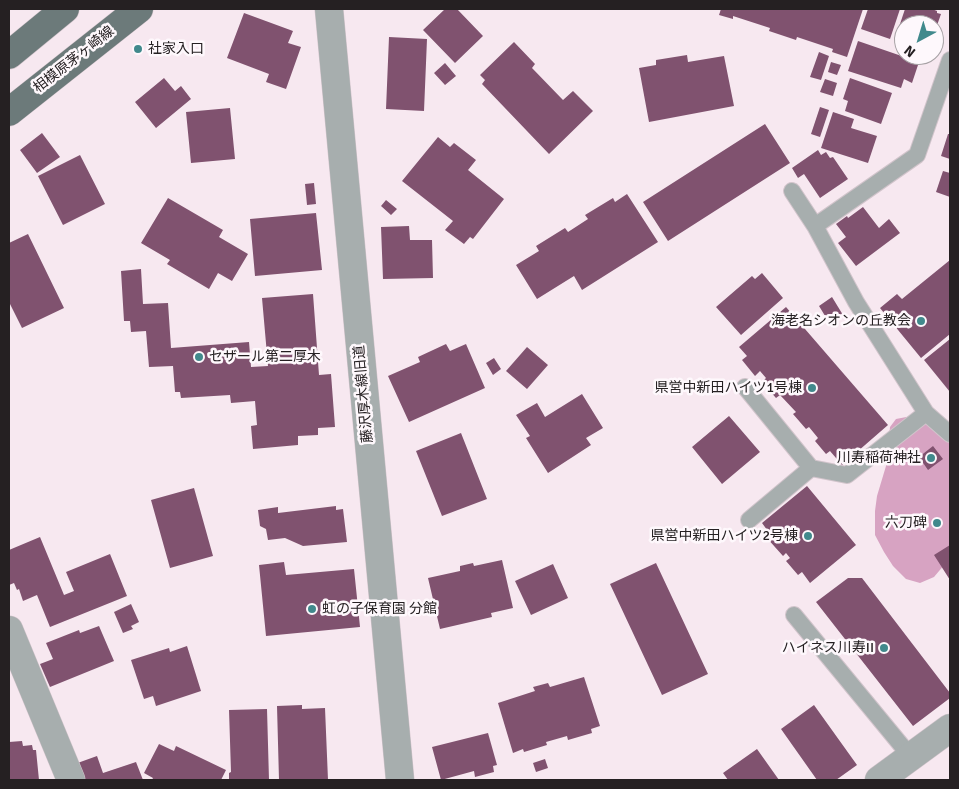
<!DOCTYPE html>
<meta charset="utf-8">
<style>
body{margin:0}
#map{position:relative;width:959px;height:789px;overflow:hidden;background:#f7e8f0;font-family:Signika,sans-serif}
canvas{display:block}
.frame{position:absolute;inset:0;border:10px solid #252022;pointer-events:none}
.north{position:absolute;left:894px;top:15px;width:50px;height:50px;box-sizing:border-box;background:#fef8fc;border:1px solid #a7a2a5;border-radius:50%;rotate:219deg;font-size:14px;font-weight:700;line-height:20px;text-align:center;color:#252022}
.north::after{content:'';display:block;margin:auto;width:18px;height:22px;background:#41898c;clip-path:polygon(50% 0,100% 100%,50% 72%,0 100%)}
</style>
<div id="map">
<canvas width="959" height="789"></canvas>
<div class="frame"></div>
<div class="north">N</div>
</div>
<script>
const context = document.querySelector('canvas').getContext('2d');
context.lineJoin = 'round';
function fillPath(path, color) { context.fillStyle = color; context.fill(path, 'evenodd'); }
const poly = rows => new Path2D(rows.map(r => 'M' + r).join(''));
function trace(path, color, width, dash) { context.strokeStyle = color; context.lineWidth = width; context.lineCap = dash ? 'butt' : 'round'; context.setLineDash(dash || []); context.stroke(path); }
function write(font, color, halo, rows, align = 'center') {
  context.font = font + ' Signika,"Noto Sans JP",sans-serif'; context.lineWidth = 5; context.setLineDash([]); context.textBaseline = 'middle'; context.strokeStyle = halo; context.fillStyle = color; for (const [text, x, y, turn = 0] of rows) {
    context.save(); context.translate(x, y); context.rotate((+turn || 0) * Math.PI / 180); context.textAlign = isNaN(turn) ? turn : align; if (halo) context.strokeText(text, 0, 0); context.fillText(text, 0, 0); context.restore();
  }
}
fillPath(poly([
 [927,413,950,431,950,558,934,577,920,583,906,579,893,566,884,552,875,535,875,511,877,496,886,466,890,427,896,419]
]), '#d7a3c2');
fillPath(poly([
 [445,9,457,9,483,36,455,63,423,30],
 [721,9,863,9,847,57,832,52,833,49,797,37,796,40,769,31,770,28,733,16,733,19,719,15],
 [868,9,900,9,890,39,861,29],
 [905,9,932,9,937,11,937,13,941,14,934,34,934,25,904,25,904,36,897,33],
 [244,13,293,31,288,43,301,47,286,89,266,82,269,74,227,58],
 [389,37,427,39,424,111,386,109],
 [858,41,919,62,912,83,904,79,901,88,848,71],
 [514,42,535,64,532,68,563,100,573,91,593,111,549,154,482,84,485,80,480,75],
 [819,52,829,56,821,80,810,77],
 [687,55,688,62,724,56,734,106,649,122,639,68,656,65,656,60],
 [831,62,841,65,837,75,828,72],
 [445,63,456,76,445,85,434,73],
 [164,78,175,91,181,86,191,99,156,128,135,102],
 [850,78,892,93,881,124,845,111,848,101,843,99],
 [825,79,837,83,833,96,820,92],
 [820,107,829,110,820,137,811,134],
 [230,108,235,159,191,163,186,112],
 [833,112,854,119,851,128,877,136,868,163,821,148],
 [765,124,790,163,668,241,643,202],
 [42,133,60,157,37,173,20,150],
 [948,134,950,134,950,159,941,156],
 [438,137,450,147,454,143,476,160,468,170,504,199,473,239,470,237,464,244,445,230,453,221,402,181],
 [818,150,821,155,826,152,830,158,833,157,848,179,820,198,804,174,798,178,792,168],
 [80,155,105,204,63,225,38,176],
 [943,171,950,173,950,197,936,192],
 [314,183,316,204,307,205,305,184],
 [627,194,658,242,582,290,574,276,537,299,516,265,539,251,536,246,565,228,568,232,588,219,585,215,613,198,615,202],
 [168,198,223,230,219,237,248,254,232,281,218,273,209,289,167,264,170,260,141,243],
 [386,200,397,209,391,215,381,206],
 [863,207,879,228,889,219,900,233,856,266,838,243,846,237,836,224,847,216,848,218],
 [316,213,322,270,255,276,250,219],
 [409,226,410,240,432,240,433,278,383,279,381,227],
 [28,234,64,308,22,328,9,302,9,243],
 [950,260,950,334,921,358,880,308,897,294,902,299],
 [141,269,143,304,168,303,171,348,249,342,251,367,268,366,262,298,313,294,319,375,331,374,335,427,318,428,318,435,298,436,298,445,253,449,251,426,257,425,255,401,231,403,230,395,181,398,180,392,175,392,173,366,149,367,146,331,131,332,130,321,124,321,121,271],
 [762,273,783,298,741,335,716,307,752,276,755,279],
 [832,297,843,315,830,324,819,306],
 [786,307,888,425,842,465,830,451,826,454,815,441,818,438,809,427,806,429,793,414,796,412,780,395,776,398,762,382,766,378,760,371,755,376,742,360,747,356,739,347],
 [950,339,950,392,924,360],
 [446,344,450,351,466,344,485,388,409,422,388,376,420,362,418,357],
 [527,347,548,365,527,389,506,371],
 [494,358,501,369,493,375,486,363],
 [582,394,603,428,586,438,591,445,548,473,526,438,530,436,516,415,537,403,545,417],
 [729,416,760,452,722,484,692,447],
 [461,433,487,499,442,516,416,451],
 [933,446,943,459,928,470,919,457],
 [807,486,856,545,810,583,802,572,798,575,786,561,790,558,786,553,783,556,766,537,770,534,762,523],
 [194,488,213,556,170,568,151,500],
 [336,506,336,510,343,509,347,542,303,546,285,538,268,540,266,529,260,526,258,510,278,507,278,513],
 [40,537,64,595,74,591,66,572,110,554,127,596,50,627,37,595,23,601,19,589,17,590,14,583,9,585,9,550],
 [950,545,950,580,934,555],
 [502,560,513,608,491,613,492,617,440,629,428,578,460,571,460,566,473,563,474,566],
 [284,562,286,575,354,569,360,627,266,636,259,565],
 [656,563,708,674,662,695,610,584],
 [553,564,568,598,531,615,515,581],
 [848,578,862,578,950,693,950,698,913,726,816,602],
 [131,604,139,622,131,626,133,629,123,633,114,612],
 [99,626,114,661,50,687,40,664,53,659,46,643,79,630,80,633],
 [187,646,201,691,156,706,153,696,144,699,131,660,169,648,170,652],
 [584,677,600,726,591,729,592,733,568,740,567,736,546,742,547,745,524,752,523,749,513,753,498,703,535,691,533,687,548,683,550,687],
 [302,705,302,709,325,708,328,780,279,780,277,706],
 [814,705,857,765,836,780,817,780,781,729],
 [267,709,269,780,229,780,229,773,231,772,229,710],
 [488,733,497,765,493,766,494,772,475,777,474,771,441,780,432,747],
 [22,741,23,746,32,745,33,750,36,750,39,780,9,780,9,742],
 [159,744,174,751,176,746,226,770,221,780,152,780,153,778,144,773],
 [757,749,779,780,728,780,723,773],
 [97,756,103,773,136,762,143,780,78,780,72,765],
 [545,759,548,768,536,772,533,763]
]), '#80526f');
const service = poly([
 [950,60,917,155,815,226,856,302,926,413,950,434],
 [792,191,815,226],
 [745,387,811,468,847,475,926,413],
 [749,520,811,468],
 [794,615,911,757]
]);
const minor = poly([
 [9,630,71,780],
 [879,780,950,728]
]);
const tertiary = poly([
 [329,9,400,780]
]);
const primary = poly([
 [9,55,65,9],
 [9,112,139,9]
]);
trace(service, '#d1c4cb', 18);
trace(minor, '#d1c4cb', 29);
trace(tertiary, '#d1c4cb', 29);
trace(primary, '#d1c4cb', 29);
trace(service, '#a7aeae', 16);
trace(minor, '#a7aeae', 28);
trace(tertiary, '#a7aeae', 28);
trace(primary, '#6c7a7a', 28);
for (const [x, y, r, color] of [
 [138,49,5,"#41898c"],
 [921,321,5,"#41898c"],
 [199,357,5,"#41898c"],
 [812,388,5,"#41898c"],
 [931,458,5,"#41898c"],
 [937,523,5,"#41898c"],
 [808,536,5,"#41898c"],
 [312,609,5,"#41898c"],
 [884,648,5,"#41898c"]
]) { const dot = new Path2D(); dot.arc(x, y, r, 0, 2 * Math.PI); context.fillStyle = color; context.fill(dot); trace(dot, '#fef8fc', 2); }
write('14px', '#252022', '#fef8fc', [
 ["社家入口",148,49,"left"],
 ["海老名シオンの丘教会",911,321],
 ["セザール第二厚木",209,357,"left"],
 ["県営中新田ハイツ1号棟",802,388],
 ["川寿稲荷神社",921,458],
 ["六刀碑",927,523],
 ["県営中新田ハイツ2号棟",798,536],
 ["虹の子保育園 分館",322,609,"left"],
 ["ハイネス川寿II",874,648]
], 'right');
write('14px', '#252022', '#fef8fc', [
 ["相模原茅ヶ崎線",74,60,-38],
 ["藤沢厚木線旧道",364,394,-95]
]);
</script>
